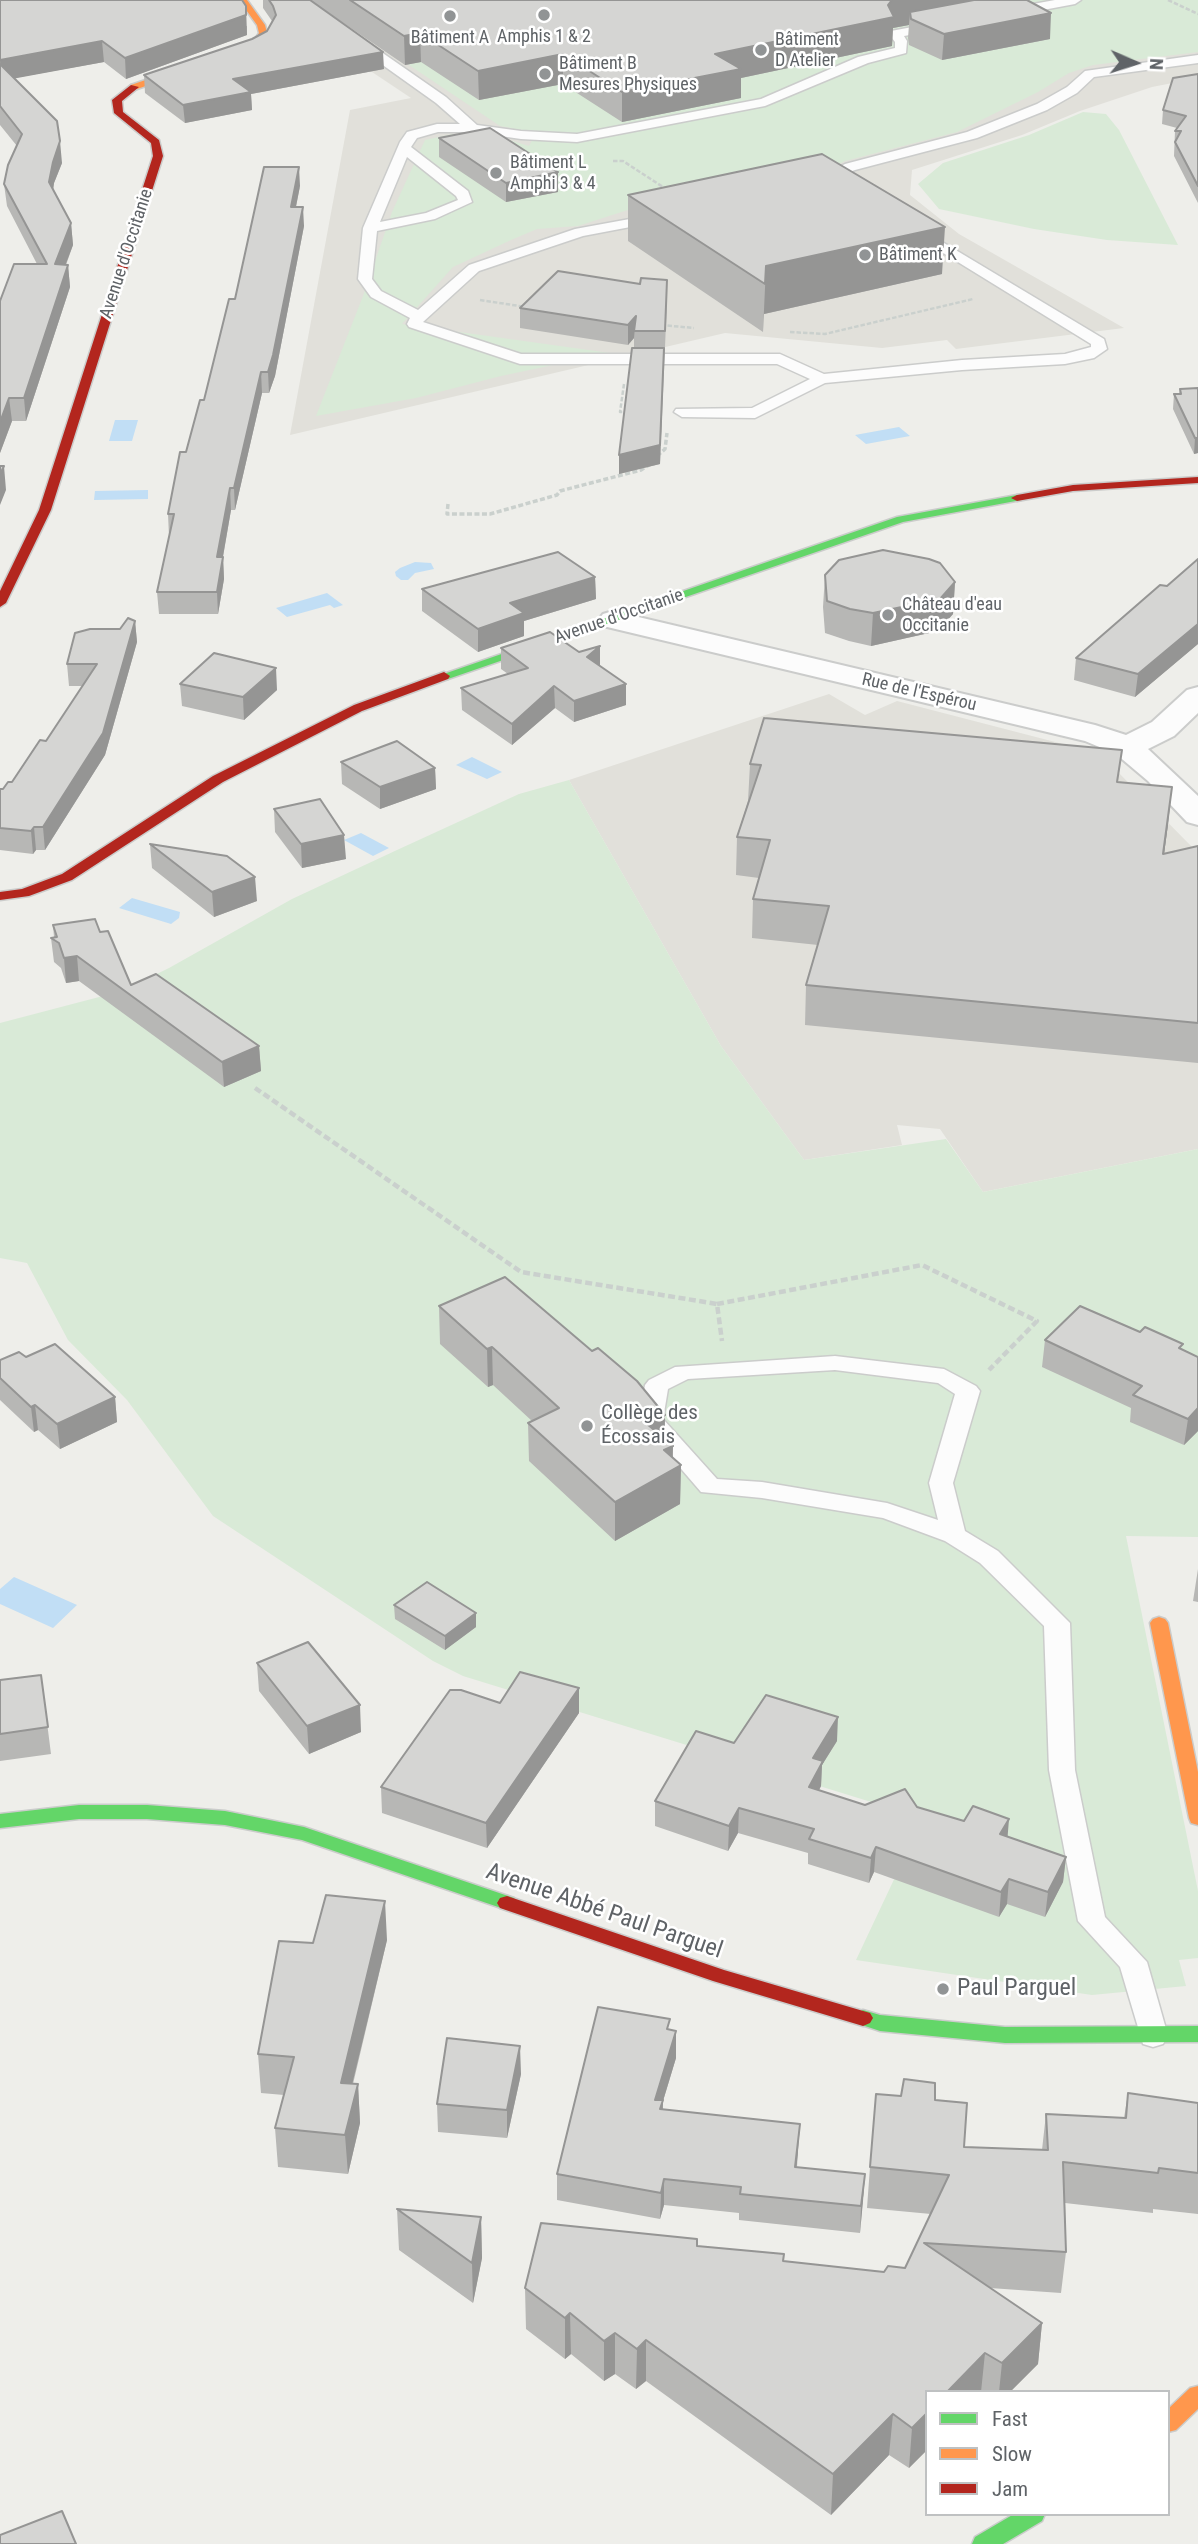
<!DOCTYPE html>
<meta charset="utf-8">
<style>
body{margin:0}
#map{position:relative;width:1198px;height:2544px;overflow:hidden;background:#eeeeea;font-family:"Roboto Condensed",sans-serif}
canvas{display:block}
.legend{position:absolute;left:925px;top:2390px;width:245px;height:126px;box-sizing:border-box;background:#fff;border:2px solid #bfc1c2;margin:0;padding:9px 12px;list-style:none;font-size:21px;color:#5f6367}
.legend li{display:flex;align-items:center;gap:14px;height:35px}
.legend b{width:35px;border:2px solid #bfc1c2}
.north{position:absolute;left:1100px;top:28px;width:70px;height:70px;-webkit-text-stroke:5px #fff;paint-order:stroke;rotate:93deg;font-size:19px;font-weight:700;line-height:28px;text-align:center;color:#5f6367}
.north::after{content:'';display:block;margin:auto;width:24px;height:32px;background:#5f6367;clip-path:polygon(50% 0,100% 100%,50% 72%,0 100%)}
</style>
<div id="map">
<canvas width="1198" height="2544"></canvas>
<ul class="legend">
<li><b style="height:9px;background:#63d668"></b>Fast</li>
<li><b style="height:9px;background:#ff974d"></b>Slow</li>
<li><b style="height:9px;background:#b3261e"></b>Jam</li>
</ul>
<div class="north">N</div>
</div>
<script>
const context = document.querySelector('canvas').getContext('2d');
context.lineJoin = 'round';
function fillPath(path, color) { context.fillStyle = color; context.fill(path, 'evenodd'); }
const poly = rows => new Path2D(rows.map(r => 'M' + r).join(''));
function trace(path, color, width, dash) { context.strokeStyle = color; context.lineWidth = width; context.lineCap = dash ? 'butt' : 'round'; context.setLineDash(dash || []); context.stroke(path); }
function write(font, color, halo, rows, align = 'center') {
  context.font = font + ' "Roboto Condensed",sans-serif'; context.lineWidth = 5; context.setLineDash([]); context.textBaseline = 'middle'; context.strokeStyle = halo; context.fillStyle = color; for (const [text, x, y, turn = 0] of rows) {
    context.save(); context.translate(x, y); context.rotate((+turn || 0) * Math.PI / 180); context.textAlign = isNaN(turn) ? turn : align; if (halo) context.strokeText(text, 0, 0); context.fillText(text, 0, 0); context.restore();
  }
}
fillPath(poly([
 [264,0,1198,0,1198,78,1152,87,1080,111,1022,135,912,170,910,195,959,234,1124,328,956,349,947,340,882,348,725,333,290,435,350,110,411,98],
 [829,694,865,715,897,701,1086,750,1108,762,1198,853,1198,1149,983,1192,940,1129,897,1125,902,1145,804,1160,721,1046,569,780]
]), '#e1e0da');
fillPath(poly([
 [312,0,1198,0,1198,52,1093,65,1069,73,1038,92,957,132,845,161,806,181,634,208,578,226,537,229,511,240,453,267,402,324,610,353,501,376,416,398,316,416,363,296,392,212,425,140,453,134,492,135,529,146,536,133,500,126],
 [1083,112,1106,114,1119,130,1178,245,1107,240,1034,229,939,209,918,184,943,163,1029,135],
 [569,780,721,1046,804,1160,946,1139,983,1192,1198,1149,1198,1537,1126,1536,1198,1891,1198,1958,1179,1960,1186,1986,1092,1995,856,1960,923,1818,463,1676,433,1661,213,1516,127,1400,68,1340,27,1263,0,1258,0,1023,122,991,169,968,292,899,397,850,519,794]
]), '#d9ead7');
fillPath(poly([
 [115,420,138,420,132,441,109,441],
 [899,427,910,436,866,444,855,435],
 [148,490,148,499,94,500,95,491],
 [415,562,431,563,434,569,415,573,408,580,401,580,396,576,395,572,400,568],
 [327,593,343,605,334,608,330,605,287,617,276,608],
 [472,757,502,772,487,779,456,765],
 [361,833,389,848,373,856,344,840],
 [132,898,180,912,179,918,171,924,119,908],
 [14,1577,77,1605,53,1628,0,1604,0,1589]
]), '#c1def5');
const lane = poly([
 [1055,0,1081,0,1075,4,1011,16,1005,12,1011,8,1055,0],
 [939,22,945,26,943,29,904,36,907,41,906,53,868,63,765,106,577,142,521,139,473,132,438,132,417,138,411,147,468,191,472,202,435,219,377,231,372,279,381,291,418,310,469,265,575,229,657,214,662,215,662,221,583,236,479,271,423,322,521,354,780,354,824,374,962,360,1065,354,1091,347,1091,344,914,235,914,229,919,228,1104,339,1107,349,1094,358,1065,364,962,370,825,383,755,418,682,417,674,412,676,409,752,408,810,379,777,364,520,364,409,327,407,324,410,318,371,297,358,279,363,228,400,142,407,132,437,124,460,124,436,103,356,46,356,40,364,40,446,97,477,125,521,131,577,134,761,99,858,57,895,48,895,42,889,34,891,31,939,22],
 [407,157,456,196,458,200,426,213,380,222,407,157],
 [1198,55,1198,63,1094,77,1077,93,1047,110,977,138,855,170,839,176,844,182,842,185,832,185,822,175,845,164,967,132,1037,104,1067,87,1085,71,1198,55],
 [835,1356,944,1369,976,1386,980,1391,953,1483,965,1531,998,1551,1070,1623,1075,1770,1105,1917,1147,1962,1168,2036,1163,2044,1153,2047,1143,2044,1120,1967,1078,1921,1049,1770,1044,1626,980,1563,945,1541,883,1518,762,1498,701,1492,639,1420,645,1385,649,1380,675,1367,835,1356],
 [835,1370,938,1383,955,1394,929,1483,938,1520,887,1503,762,1482,717,1479,663,1419,668,1389,688,1379,835,1370]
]);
const street = poly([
 [613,611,1095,725,1126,735,1152,722,1187,690,1198,687,1198,713,1174,736,1148,749,1198,796,1198,825,1187,822,1148,781,1116,754,1085,741,603,626,598,620,603,614,613,611]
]);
const fast = poly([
 [1017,495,1021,496,1021,500,903,522,448,679,440,679,438,676,897,517,1017,495],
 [79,1805,147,1805,225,1811,304,1827,514,1898,517,1903,514,1908,507,1910,302,1840,225,1825,147,1819,79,1819,0,1828,0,1814,79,1805],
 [863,2010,880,2015,1005,2027,1198,2026,1198,2042,1005,2043,880,2031,856,2023,853,2018,856,2013,863,2010],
 [1014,2514,1045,2514,1042,2521,1003,2544,972,2544,975,2537,1014,2514]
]);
const slow = poly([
 [239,0,247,0,265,25,267,33,262,43,247,51,137,89,131,89,131,85,241,47,255,39,259,33,257,25,239,0],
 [1159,1617,1165,1619,1168,1623,1198,1772,1198,1825,1191,1823,1189,1818,1150,1623,1153,1619,1159,1617],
 [1198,2386,1198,2409,1176,2430,1168,2432,1168,2409,1190,2388,1198,2386]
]);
const jam = poly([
 [131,85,139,87,122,101,123,112,159,140,163,156,51,510,6,603,0,607,0,591,39,510,153,156,151,143,114,113,112,100,131,85],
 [1198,477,1198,483,1073,491,1017,501,1011,498,1017,495,1073,485,1198,477],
 [444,672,450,676,448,679,362,711,223,782,72,880,29,896,0,900,0,892,22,889,62,874,213,776,354,705,444,672],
 [507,1896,724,1970,870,2013,873,2018,870,2023,863,2026,713,1981,500,1908,497,1903,500,1898,507,1896]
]);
trace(lane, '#cbcccb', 3);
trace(street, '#cbcccb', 4);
trace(fast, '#cbcccb', 3);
trace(slow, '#cbcccb', 3);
trace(jam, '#cbcccb', 3);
trace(poly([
 [1168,0,1198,14],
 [613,161,623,161,666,189],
 [480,300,526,307],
 [661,325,694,328],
 [790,332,825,334,973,299],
 [624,384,620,412,629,412]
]), '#cad0cd', 2.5, [4.5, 2]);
trace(poly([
 [657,456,665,449,667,433],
 [448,504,447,514,490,514,557,495,560,491,641,470,649,465]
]), '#cad0cd', 3.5, [5, 2.5]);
trace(poly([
 [255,1088,521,1272,717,1304,722,1341],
 [717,1304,922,1265,1037,1321,989,1370]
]), '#cad0cd', 4.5, [7, 3.5]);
fillPath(lane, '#fcfcfc');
fillPath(street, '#fcfcfc');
fillPath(fast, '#63d668');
fillPath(slow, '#ff974d');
fillPath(jam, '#b3261e');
fillPath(poly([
 [0,0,247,26,247,35,126,79,104,62,14,78,62,163,54,183,53,190,71,223,73,245,66,265,68,265,70,287,26,421,12,421,0,453,0,301,37,264,7,206,4,184,17,146,0,125],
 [263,0,1027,0,1050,39,942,60,909,45,908,38,909,25,893,28,892,46,741,78,741,98,622,122,563,84,479,100,421,62,405,65,320,7,384,69,251,94,252,110,185,123,145,93,144,75,252,39,267,31,272,21,263,8],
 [1198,74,1198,203,1174,156,1175,131,1177,128,1162,124,1163,110],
 [439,138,558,172,558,192,506,202,439,157],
 [300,186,296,207,304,226,275,376,269,393,262,393,235,510,231,510,223,557,224,579,218,614,159,614,157,592,169,536,168,514,186,452,204,400],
 [628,195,942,274,764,314,763,332,628,241],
 [667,300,660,464,619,474,619,455,634,348,634,338,628,345,520,328,520,308],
 [1198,388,1198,453,1194,454,1173,409,1174,394,1179,394,1180,389],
 [1198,559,1198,644,1135,697,1074,680,1076,658,1167,586],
 [825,575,955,582,953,614,938,631,871,646,849,641,825,633,823,607],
 [595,577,596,599,524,621,524,636,478,652,422,611,422,589],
 [135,621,137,642,105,755,45,850,36,850,33,854,0,850,0,789,3,789,12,782,46,741,83,686,69,686,67,664],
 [501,648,600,666,626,684,626,705,574,722,555,708,512,745,462,710,461,688,508,674,501,669],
 [180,684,277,690,244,720,182,706],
 [341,762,435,768,436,789,380,809,342,784],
 [750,764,1118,782,1168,824,1164,854,1198,846,1198,1063,805,1025,806,985,818,945,752,938,753,899,759,878,736,875,737,837,748,801],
 [274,809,346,859,302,868,275,832],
 [150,844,257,901,214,917,152,868],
 [53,925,100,932,131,985,259,1046,261,1071,224,1087,79,981,66,983,61,968,54,962,51,938,54,937],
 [439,1306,665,1415,665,1439,673,1446,673,1458,681,1465,680,1504,615,1541,529,1461,528,1423,532,1421,493,1385,488,1387,440,1344],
 [1140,1332,1198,1357,1198,1431,1184,1445,1130,1422,1131,1408,1042,1367,1045,1340],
 [26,1357,115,1397,117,1422,60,1449,38,1430,34,1432,0,1400,0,1360],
 [1198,1569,1198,1602,1193,1601],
 [394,1605,476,1627,445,1650,395,1619],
 [257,1663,361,1732,309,1754,259,1691],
 [41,1675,51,1754,0,1761,0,1680],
 [500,1703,579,1713,487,1848,382,1813,381,1787],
 [837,1741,822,1765,821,1786,819,1790,865,1805,917,1807,1066,1857,1063,1882,1045,1917,1007,1904,999,1917,874,1872,869,1883,808,1864,808,1853,738,1833,728,1851,655,1826,655,1801,734,1743],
 [387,1940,353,2084,358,2084,360,2123,348,2174,278,2167,275,2128,284,2095,261,2093,258,2054,313,1943],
 [670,2030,676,2058,663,2101,663,2110,798,2151,797,2167,865,2174,860,2233,739,2220,739,2213,664,2205,660,2219,557,2200,557,2174],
 [521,2074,507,2138,438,2132,437,2104],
 [1128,2093,1198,2103,1198,2214,1153,2209,1153,2213,1065,2203,1066,2252,1061,2293,990,2288,1042,2323,1038,2364,1010,2392,927,2392,927,2450,909,2468,889,2455,831,2515,646,2381,636,2389,615,2374,604,2381,571,2354,565,2359,526,2329,525,2288,697,2246,783,2261,884,2272,905,2268,931,2214,867,2208,870,2167,935,2100,964,2147,1042,2150,1046,2114,1124,2118],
 [397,2209,481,2217,482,2258,473,2303,399,2250]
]), '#b7b7b5');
fillPath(poly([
 [892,0,1015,0,910,12,909,25,893,28,892,46,741,78,741,98,622,122,622,92,715,54,888,5],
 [246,6,247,35,126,79,125,58],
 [1051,13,1050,39,942,60,944,34],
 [420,33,421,62,405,65,404,36],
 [102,41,104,62,1,81,0,60],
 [383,52,384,69,251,94,252,110,185,123,183,105,233,79],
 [563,54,563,84,479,100,478,71],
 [60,141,62,163,54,183,51,204,49,182,53,162],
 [299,167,300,186,292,226,291,207],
 [558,172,558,192,506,202,506,183],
 [303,207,304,226,275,376,269,393,268,372],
 [71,223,73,245,57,287,55,264],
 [945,227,942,274,764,314,763,332,766,266],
 [68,265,70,287,26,421,24,398],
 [636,316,634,338,628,345,628,325],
 [664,348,660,464,619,474,619,455],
 [261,372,262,393,235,510,234,488],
 [9,398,12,421,0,453,0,422],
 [1195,438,1198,438,1198,453,1194,454],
 [4,466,6,490,0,505,0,474],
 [230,488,231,510,219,579,217,557],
 [223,557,224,579,218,614,217,592],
 [595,577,596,599,524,621,524,636,478,652,478,629,510,603],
 [955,582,953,614,938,631,871,646,873,613],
 [135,621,137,642,105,755,45,850,43,827],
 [1198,624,1198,644,1135,697,1138,674],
 [600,646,600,667,587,657],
 [276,668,277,690,244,720,243,697],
 [626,684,626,705,574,722,574,701],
 [554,686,555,708,512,745,512,724],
 [435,768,436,789,380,809,380,787],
 [1172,787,1168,824,1159,892,1163,854],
 [34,827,36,850,33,854,31,831],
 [344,835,346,859,302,868,301,844],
 [255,877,257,901,214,917,212,892],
 [77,956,79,981,66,983,64,958],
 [259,1046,261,1071,224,1087,222,1062],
 [492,1347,493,1385,488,1387,487,1349],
 [115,1397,117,1422,60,1449,57,1424],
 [35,1405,38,1430,34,1432,31,1407],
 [1198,1408,1198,1431,1184,1445,1188,1419],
 [665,1415,664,1450,673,1446,672,1470,681,1465,680,1504,615,1541,615,1502,647,1424],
 [476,1613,476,1627,445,1650,445,1636],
 [579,1688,579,1713,487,1848,486,1823],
 [360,1705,361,1732,309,1754,307,1726],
 [838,1717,837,1741,822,1765,821,1786,808,1812,809,1787,813,1758],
 [739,1808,738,1833,728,1851,729,1826],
 [1009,1819,1007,1844,1000,1834],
 [876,1847,874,1872,869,1883,871,1858],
 [1066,1857,1063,1882,1045,1917,1048,1892],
 [1009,1879,1007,1904,999,1917,1001,1892],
 [385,1901,387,1940,343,2122,341,2083],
 [676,2031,676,2058,663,2101,662,2127,655,2100],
 [520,2046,521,2074,507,2138,507,2110],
 [358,2084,360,2123,348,2174,345,2135],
 [800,2124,798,2151,794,2193,795,2167],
 [865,2174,863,2201,860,2233,861,2206],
 [664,2179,664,2205,660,2219,661,2193],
 [481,2217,482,2258,473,2303,472,2263],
 [570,2313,571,2354,565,2359,565,2318],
 [1042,2323,1038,2364,1010,2392,999,2392,1002,2363],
 [615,2333,615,2374,604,2381,604,2341],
 [646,2340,646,2381,636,2389,637,2349],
 [985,2353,981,2392,947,2392],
 [927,2413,927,2450,909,2468,912,2428],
 [893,2414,889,2455,831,2515,833,2474]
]), '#959594');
const building = poly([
 [0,0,242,0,246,6,246,15,125,58,102,41,0,60,0,0],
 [269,0,310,0,383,52,233,79,251,92,183,105,144,75,252,39,267,31,276,15,273,6,269,0],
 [350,0,892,0,888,5,894,17,715,54,741,69,622,92,563,54,478,71,420,33,404,36,350,0],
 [974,0,1027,0,1051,13,944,34,911,19,910,12,974,0],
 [0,64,57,121,60,141,53,162,49,182,71,223,55,264,68,265,24,398,9,398,0,422,0,301,14,264,47,264,4,184,8,165,22,134,0,106,0,64],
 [1198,74,1198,186,1175,142,1181,131,1175,131,1186,116,1163,110,1173,78,1198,74],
 [490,128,558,172,506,183,439,138,490,128],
 [822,154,945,227,766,266,765,284,628,195,822,154],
 [264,167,299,167,291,207,303,207,273,355,268,372,261,372,234,488,230,488,217,557,223,557,217,592,157,592,174,514,168,514,180,452,186,452,200,400,204,400,229,299,235,299,264,167],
 [558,271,640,284,641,278,667,280,665,331,634,331,636,316,628,325,520,308,558,271],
 [632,348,664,348,660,445,619,455,632,348],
 [1198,388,1198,438,1195,438,1174,394,1181,394,1180,389,1198,388],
 [0,466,4,466,0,474,0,466],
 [883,550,929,559,940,563,955,582,940,599,873,613,850,609,827,601,825,575,839,560,883,550],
 [558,552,595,577,510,603,524,613,478,629,422,589,558,552],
 [1198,559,1198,624,1138,674,1076,658,1160,585,1167,586,1198,559],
 [128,618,135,621,103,733,43,827,34,827,31,831,0,828,0,789,3,789,8,782,12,782,40,740,46,741,97,664,67,664,75,633,90,629,120,629,128,618],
 [550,632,579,652,600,646,587,657,626,684,574,701,554,686,512,724,461,688,528,668,501,648,550,632],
 [214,653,276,668,243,697,180,684,214,653],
 [764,718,1122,750,1117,782,1172,787,1163,854,1198,846,1198,1023,806,985,829,906,753,899,770,840,737,837,761,765,750,764,764,718],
 [397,741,435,768,380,787,341,762,397,741],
 [320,799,344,835,301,844,274,809,320,799],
 [150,844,227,856,255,877,212,892,150,844],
 [95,919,100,932,108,931,131,985,156,974,259,1046,222,1062,77,956,64,958,59,943,51,938,57,937,53,925,95,919],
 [505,1277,592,1351,598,1348,637,1381,665,1415,647,1424,673,1446,664,1450,681,1465,615,1502,528,1423,559,1408,492,1347,487,1349,439,1306,505,1277],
 [1080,1306,1140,1332,1145,1327,1183,1344,1179,1348,1198,1357,1198,1408,1188,1419,1133,1395,1142,1386,1045,1340,1080,1306],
 [55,1344,115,1397,57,1424,35,1405,31,1407,0,1378,0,1360,19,1352,26,1357,55,1344],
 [427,1582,476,1613,445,1636,394,1605,427,1582],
 [308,1642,360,1705,307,1726,257,1663,308,1642],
 [520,1672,579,1688,486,1823,381,1787,450,1690,461,1690,500,1703,520,1672],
 [41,1675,48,1727,0,1734,0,1680,41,1675],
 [766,1695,838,1717,813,1758,823,1761,809,1787,865,1805,905,1789,917,1807,964,1821,973,1806,1009,1819,1000,1834,1066,1857,1048,1892,1009,1879,1001,1892,876,1847,871,1858,809,1839,814,1829,739,1808,729,1826,655,1801,696,1731,734,1743,766,1695],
 [326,1895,385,1901,341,2083,358,2084,345,2135,275,2128,294,2057,258,2054,279,1941,313,1943,326,1895],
 [598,2007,670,2019,667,2029,676,2031,655,2100,663,2100,660,2109,800,2124,795,2167,865,2174,861,2206,740,2194,741,2187,664,2179,661,2193,557,2174,598,2007],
 [447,2038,520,2046,507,2110,437,2104,447,2038],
 [904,2079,935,2083,935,2100,967,2103,964,2147,1048,2150,1046,2114,1126,2118,1128,2093,1198,2103,1198,2173,1159,2168,1158,2173,1063,2162,1066,2252,924,2243,1042,2323,1002,2363,985,2353,947,2392,927,2392,927,2413,912,2428,893,2414,833,2474,646,2340,637,2349,615,2333,604,2341,570,2313,565,2318,525,2288,541,2223,697,2239,697,2246,784,2254,783,2261,884,2272,888,2266,905,2268,949,2175,870,2167,876,2094,901,2096,904,2079],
 [397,2209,481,2217,472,2263,397,2209],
 [62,2511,76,2544,0,2544,0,2535,62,2511]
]);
fillPath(building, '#d5d5d3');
trace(building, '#959594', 2);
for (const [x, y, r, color] of [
 [544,15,7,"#919495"],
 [450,16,7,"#919495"],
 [761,50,7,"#919495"],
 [545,74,7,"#919495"],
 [496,173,7,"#919495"],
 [865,255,7,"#919495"],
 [888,615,7,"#919495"],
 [587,1426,7,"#919495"],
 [943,1989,7,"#919495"]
]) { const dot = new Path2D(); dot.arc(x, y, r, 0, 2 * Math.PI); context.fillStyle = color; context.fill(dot); trace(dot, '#fff', 2.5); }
write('18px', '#5f6367', '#fff', [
 ["Amphis 1 & 2",544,37,"center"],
 ["Bâtiment A",450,38,"center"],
 ["Bâtiment",775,40],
 ["D Atelier",775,61],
 ["Bâtiment B",559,64],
 ["Mesures Physiques",559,85],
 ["Bâtiment L",510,163],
 ["Amphi 3 & 4",510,184],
 ["Bâtiment K",879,255],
 ["Château d'eau",902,605],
 ["Occitanie",902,626]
], 'left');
write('18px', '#5f6367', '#fff', [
 ["Avenue d'Occitanie",127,254,-72],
 ["Avenue d'Occitanie",619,617,-19],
 ["Rue de l'Espérou",919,693,13]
]);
write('21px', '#5f6367', '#fff', [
 ["Collège des",601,1414],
 ["Écossais",601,1438]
], 'left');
write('24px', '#5f6367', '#fff', [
 ["Avenue Abbé Paul Parguel",604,1912,19]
]);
write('24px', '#5f6367', '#fff', [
 ["Paul Parguel",957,1989]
], 'left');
</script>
